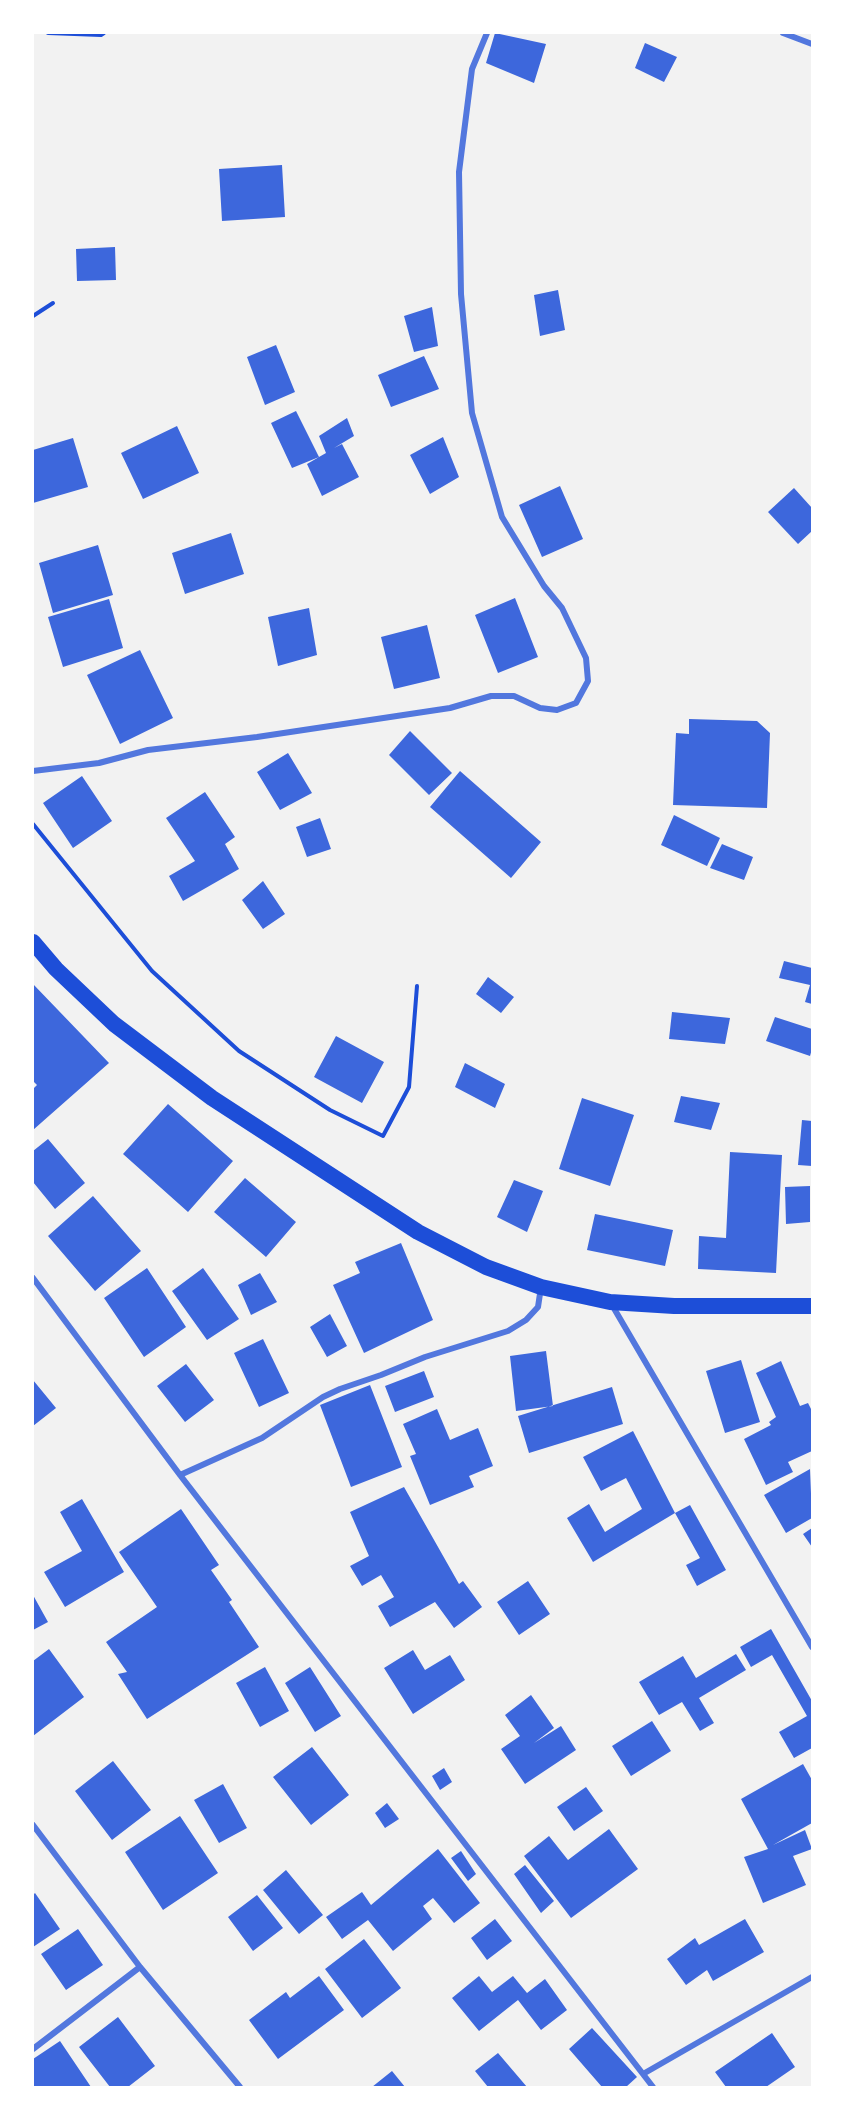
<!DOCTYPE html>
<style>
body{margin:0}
#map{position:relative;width:845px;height:2120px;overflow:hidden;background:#f2f2f2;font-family:"Open Sans",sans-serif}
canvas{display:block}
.frame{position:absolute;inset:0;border:34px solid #fff;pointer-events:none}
</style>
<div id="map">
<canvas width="845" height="2120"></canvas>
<div class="frame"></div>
</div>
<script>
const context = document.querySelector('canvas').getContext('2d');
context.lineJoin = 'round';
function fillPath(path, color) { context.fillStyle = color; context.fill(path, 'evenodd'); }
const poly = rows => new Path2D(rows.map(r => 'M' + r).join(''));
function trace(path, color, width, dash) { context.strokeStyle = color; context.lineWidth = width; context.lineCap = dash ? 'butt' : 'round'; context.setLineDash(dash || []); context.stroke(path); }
fillPath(poly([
 [495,33,546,44,534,83,486,63],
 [645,43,677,57,664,82,635,68],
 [282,165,285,217,222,221,219,169],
 [115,247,116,280,77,281,76,249],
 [558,290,565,330,540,336,534,295],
 [432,307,438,346,414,352,404,316],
 [276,345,295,392,265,405,247,357],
 [424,356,439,389,391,407,378,375],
 [296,411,319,457,326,453,319,436,347,418,354,436,334,448,342,444,359,477,322,496,307,464,319,457,292,468,271,423],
 [177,426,199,473,143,499,121,453],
 [443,437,459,477,430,494,410,455],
 [73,438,88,487,33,503,33,450],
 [560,486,583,539,542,557,519,505],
 [794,488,812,508,812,531,798,544,768,512],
 [231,533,244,574,185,594,172,553],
 [98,545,113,595,53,613,39,563],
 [515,598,538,657,498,673,475,615],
 [109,599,123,648,63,667,48,617],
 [309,608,317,655,278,666,268,617],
 [427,625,440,678,394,689,381,637],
 [140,650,173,718,120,744,87,675],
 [689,719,757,721,770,733,767,808,673,805,676,733,689,734],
 [410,731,452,773,429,795,389,755],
 [288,753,312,793,280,810,257,772],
 [460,771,541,842,511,878,430,807],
 [82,776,112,821,73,848,43,803],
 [205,792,235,837,225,844,239,869,183,901,169,876,195,861,166,818],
 [674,815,720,838,707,866,661,845],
 [320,818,331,849,307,857,296,827],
 [722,844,753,857,744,880,710,868],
 [263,881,285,914,263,929,242,900],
 [784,961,812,968,812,1004,805,1002,810,985,779,978],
 [488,977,514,997,501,1013,476,994],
 [33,984,109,1063,33,1130,33,1089,37,1085,33,1081],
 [672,1012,730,1018,725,1044,669,1039],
 [775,1017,812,1029,812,1049,810,1056,766,1041],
 [336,1036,384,1062,362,1103,314,1077],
 [465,1063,505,1084,495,1108,455,1087],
 [681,1096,720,1103,711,1130,674,1122],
 [582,1098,634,1115,610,1186,559,1169],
 [168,1104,233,1161,188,1212,123,1154],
 [802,1120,812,1121,812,1166,798,1165],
 [48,1139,85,1183,55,1209,33,1182,33,1151],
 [730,1152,782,1155,776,1273,698,1269,699,1236,726,1238],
 [245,1178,296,1222,266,1257,214,1212],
 [514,1180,543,1191,527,1232,497,1217],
 [810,1186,810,1222,786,1224,785,1187],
 [93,1196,141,1251,95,1291,48,1236],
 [595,1214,673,1230,665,1266,587,1250],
 [401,1243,433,1320,364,1353,333,1285,360,1273,355,1262],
 [147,1268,186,1327,144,1357,104,1298],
 [203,1268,239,1319,207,1340,172,1291],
 [260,1273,277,1302,251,1315,238,1285],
 [330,1314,347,1346,327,1357,310,1327],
 [263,1339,289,1393,259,1407,234,1353],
 [546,1351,553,1406,516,1411,510,1356],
 [741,1360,760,1422,725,1433,706,1371],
 [781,1361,800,1406,808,1403,812,1411,812,1451,788,1462,793,1472,766,1485,744,1439,771,1425,769,1422,776,1417,756,1373],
 [186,1364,214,1400,185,1422,157,1386],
 [424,1371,434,1397,395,1412,385,1386],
 [33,1380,56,1408,33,1426],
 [370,1385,402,1467,351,1487,320,1405],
 [612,1387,623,1424,529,1453,518,1416],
 [437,1409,450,1440,478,1428,493,1466,469,1476,474,1487,430,1505,410,1456,416,1454,403,1424],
 [633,1431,675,1513,593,1562,567,1518,589,1504,605,1532,642,1509,626,1478,601,1491,583,1457],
 [810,1469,812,1518,786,1533,764,1495],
 [404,1487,459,1584,463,1581,482,1607,454,1628,435,1602,390,1627,378,1606,394,1597,381,1575,362,1586,350,1566,369,1556,350,1512],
 [82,1499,124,1572,65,1607,44,1572,82,1551,60,1512],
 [690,1505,726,1570,697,1586,686,1565,700,1558,675,1513],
 [181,1509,219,1565,211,1570,232,1600,229,1602,259,1647,147,1719,118,1674,127,1672,106,1642,157,1607,119,1552],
 [812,1528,812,1547,803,1534],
 [528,1581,550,1614,519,1635,497,1602],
 [33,1595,48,1622,33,1630],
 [771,1629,812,1701,812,1748,794,1758,779,1732,807,1716,772,1655,751,1667,740,1647],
 [49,1649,84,1697,33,1736,33,1661],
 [413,1650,425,1670,450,1655,465,1680,413,1714,384,1668],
 [736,1654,746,1670,699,1698,714,1723,700,1731,682,1702,659,1715,639,1682,683,1656,696,1678],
 [265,1667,289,1711,260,1727,236,1683],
 [310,1667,341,1716,315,1732,285,1683],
 [531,1695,554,1728,534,1743,561,1726,576,1750,525,1784,501,1749,520,1736,505,1715],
 [652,1721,671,1751,631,1776,612,1746],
 [312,1747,349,1795,311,1825,273,1777],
 [113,1761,151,1810,112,1840,75,1791],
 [803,1764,812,1780,812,1823,773,1845,805,1830,812,1849,793,1856,806,1885,763,1903,744,1857,768,1849,741,1799],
 [444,1768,452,1782,440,1790,432,1776],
 [223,1784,247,1828,219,1843,194,1800],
 [586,1787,603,1811,574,1831,557,1807],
 [387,1803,399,1819,385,1828,375,1813],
 [180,1816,218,1873,163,1910,125,1852],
 [609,1829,638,1869,571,1918,524,1856,549,1836,568,1860],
 [438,1849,480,1903,454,1923,433,1898,423,1906,432,1919,393,1951,368,1920,342,1939,326,1917,362,1892,371,1905],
 [461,1851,476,1874,468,1881,451,1858],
 [525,1865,554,1901,541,1913,514,1874],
 [286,1870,323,1915,299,1934,263,1890],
 [35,1893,60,1929,33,1947,33,1895],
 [257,1895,283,1928,253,1951,228,1917],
 [495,1919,512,1941,487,1960,471,1938],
 [745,1919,764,1952,713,1981,707,1970,686,1985,667,1959,695,1938,699,1945],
 [78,1929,103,1965,66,1990,41,1954],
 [364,1939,401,1988,362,2018,325,1969],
 [319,1976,344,2010,278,2059,249,2020,286,1992,290,1998],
 [479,1976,492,1992,513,1976,527,1993,545,1979,567,2010,541,2030,518,2000,479,2031,452,1998],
 [118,2017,155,2066,128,2087,110,2087,79,2047],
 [592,2028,637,2077,626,2087,602,2087,569,2049],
 [772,2033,795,2067,766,2087,726,2087,715,2072],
 [60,2041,91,2087,33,2087,33,2059],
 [498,2053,527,2087,488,2087,475,2071],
 [392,2071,405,2087,372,2087]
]), '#3d67dc');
trace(poly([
 [48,33,101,35,104,33],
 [33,316,53,303],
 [33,824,152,971,239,1051,330,1110,383,1136,409,1087,417,986]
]), '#1d4ed8', 4);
trace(poly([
 [783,33,812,44],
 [33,771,99,763,148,750,257,737,450,708,491,696,514,696,540,708,557,710,576,703,588,681,586,658,562,608,544,586,502,517,472,413,461,294,459,172,472,69,487,33],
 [33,1278,180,1475,653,2087],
 [612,1305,812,1647],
 [180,1475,262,1438,323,1397,340,1389,381,1375,425,1357,508,1331,526,1320,538,1307,541,1287],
 [33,1825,140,1967,240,2087],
 [33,2049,140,1967],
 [643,2074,812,1977]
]), '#5277de', 6);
trace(poly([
 [33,942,56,969,114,1024,212,1098,418,1232,486,1267,541,1287,610,1302,674,1306,812,1306]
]), '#1d4ed8', 16);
</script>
